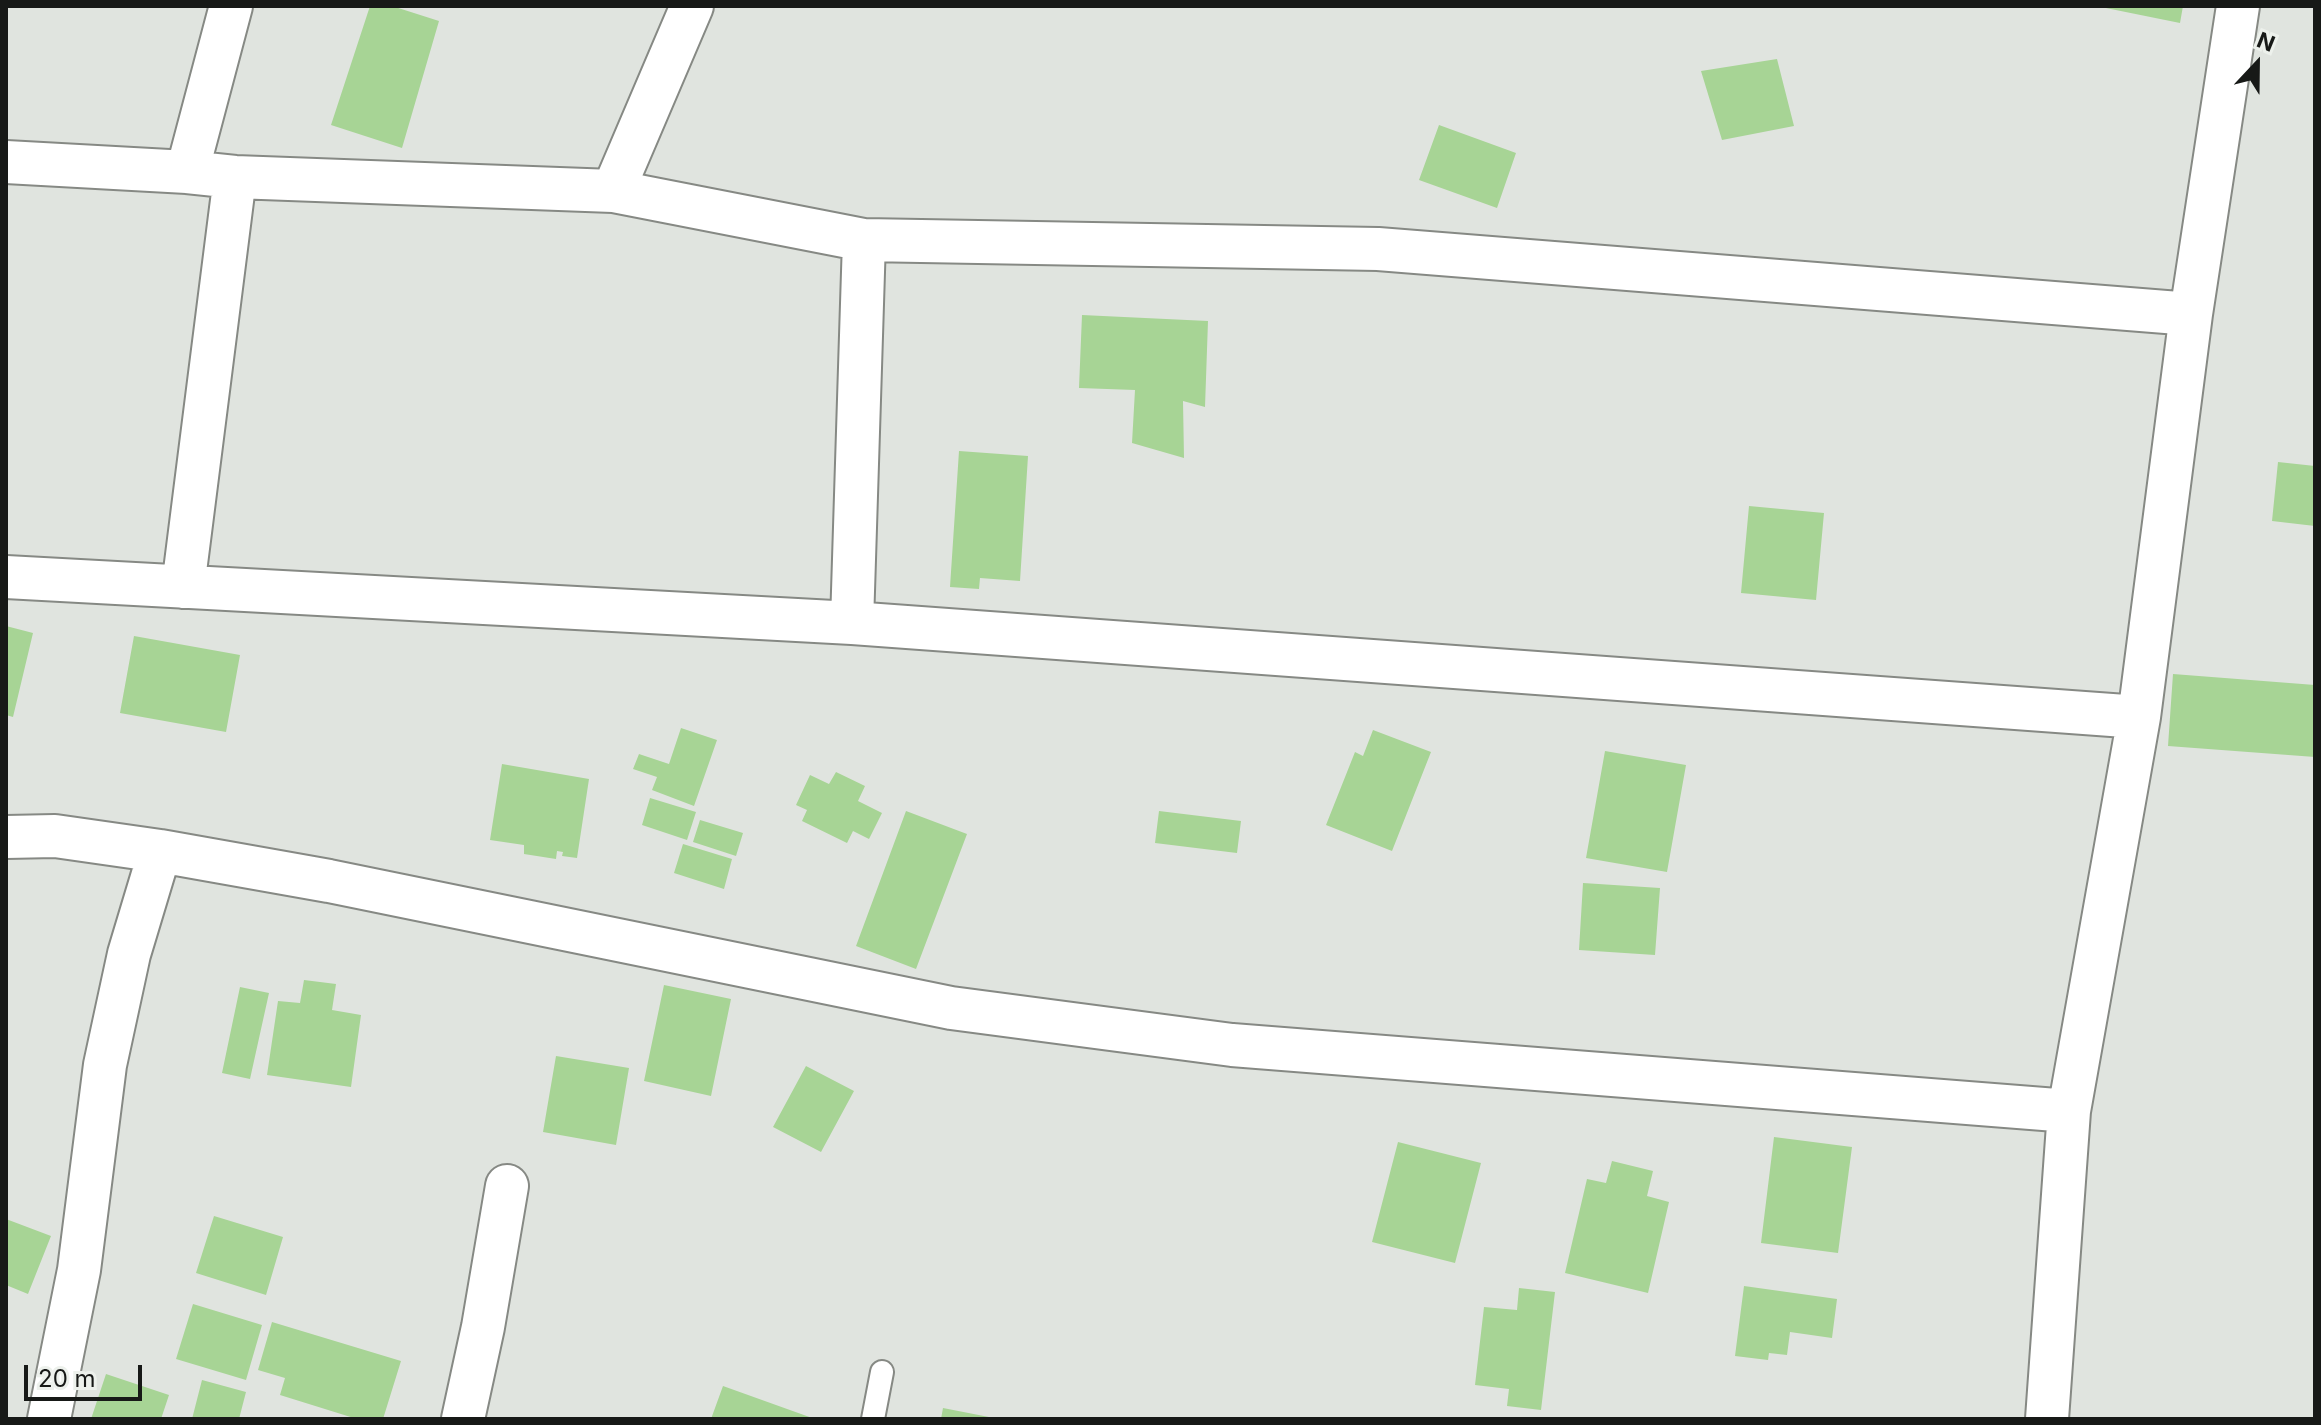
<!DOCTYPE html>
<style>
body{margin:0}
#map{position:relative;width:2321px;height:1425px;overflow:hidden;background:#e0e4df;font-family:Inter,sans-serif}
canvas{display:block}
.frame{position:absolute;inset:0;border:8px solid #171917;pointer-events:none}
.north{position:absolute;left:2217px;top:24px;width:80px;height:80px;-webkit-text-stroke:6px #edf1ec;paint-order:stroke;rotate:22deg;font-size:22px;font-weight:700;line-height:32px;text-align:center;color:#171917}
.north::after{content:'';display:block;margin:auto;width:28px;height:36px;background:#171917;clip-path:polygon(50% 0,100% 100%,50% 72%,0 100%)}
.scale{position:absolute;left:24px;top:1365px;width:118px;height:36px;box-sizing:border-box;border:4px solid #171917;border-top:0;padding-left:10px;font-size:24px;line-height:28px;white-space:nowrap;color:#171917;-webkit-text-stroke:6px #edf1ec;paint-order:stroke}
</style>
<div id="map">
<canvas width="2321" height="1425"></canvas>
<div class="frame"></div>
<div class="north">N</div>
<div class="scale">20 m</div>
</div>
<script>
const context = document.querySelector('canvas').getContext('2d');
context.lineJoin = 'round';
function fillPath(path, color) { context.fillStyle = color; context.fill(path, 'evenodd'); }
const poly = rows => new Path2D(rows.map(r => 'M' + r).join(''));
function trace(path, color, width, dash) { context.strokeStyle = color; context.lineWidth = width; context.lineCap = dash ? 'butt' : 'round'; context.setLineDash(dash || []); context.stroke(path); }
fillPath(poly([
 [370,6,392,6,439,21,402,148,331,125],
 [2096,6,2183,6,2180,23],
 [1777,59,1794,126,1722,140,1701,71],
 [1439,125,1516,153,1497,208,1419,180],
 [1082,315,1208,321,1205,407,1183,401,1184,458,1132,443,1135,390,1079,388],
 [959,451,1028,456,1020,581,980,578,979,589,950,587],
 [2278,462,2315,466,2315,526,2272,521],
 [1749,506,1824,513,1816,600,1741,593],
 [6,626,33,633,13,717,6,715],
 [134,636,240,655,226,732,120,713],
 [2173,674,2315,685,2315,757,2168,746],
 [681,728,717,740,694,806,652,790,657,777,633,769,639,754,669,764],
 [1373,730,1431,752,1392,851,1326,825,1355,752,1363,756],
 [1605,751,1686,765,1667,872,1586,858],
 [502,764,589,779,577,858,562,856,563,852,557,851,556,859,524,854,524,845,490,840],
 [836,772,865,786,858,801,882,813,869,839,853,831,847,843,802,821,807,810,796,805,810,775,829,784],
 [650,798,696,812,687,840,642,825],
 [906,811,967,834,916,969,856,946],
 [1159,811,1241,821,1237,853,1155,843],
 [700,820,743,833,736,856,693,842],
 [683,844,732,859,724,889,674,873],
 [1583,883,1660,888,1655,955,1579,950],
 [304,980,336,984,332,1010,361,1015,351,1087,267,1075,278,1001,300,1003],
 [664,985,731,999,711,1096,644,1081],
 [240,987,269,993,250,1079,222,1073],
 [556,1056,629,1068,616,1145,543,1132],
 [806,1066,854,1091,821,1152,773,1127],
 [1774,1137,1852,1147,1838,1253,1761,1243],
 [1398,1142,1481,1163,1455,1263,1372,1242],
 [1612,1161,1653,1171,1647,1196,1669,1202,1648,1293,1565,1273,1587,1179,1606,1183],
 [214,1216,283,1237,266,1295,196,1273],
 [6,1219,51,1236,28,1294,6,1285],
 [1744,1286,1837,1299,1832,1338,1790,1332,1787,1355,1769,1353,1768,1360,1735,1356],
 [1519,1288,1555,1292,1541,1410,1507,1406,1509,1389,1475,1385,1484,1307,1517,1310],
 [193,1304,262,1325,246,1380,176,1359],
 [272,1322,401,1361,383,1419,357,1419,280,1395,285,1378,258,1370],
 [106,1374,169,1395,161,1419,91,1419],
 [202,1380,246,1392,239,1419,192,1419],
 [723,1386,815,1419,711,1419],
 [943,1408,994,1418,994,1419,941,1419]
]), '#a7d495');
const lane = poly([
 [873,1419,882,1372]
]);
const street = poly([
 [6,162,187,172,235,177,613,191,864,240,1378,249,2191,314],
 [187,172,231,6],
 [613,191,692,6],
 [6,577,852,623,2139,717],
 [183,587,235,177],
 [852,623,864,240],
 [6,837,55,836,160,851,329,881,951,1008,1118,1030,1232,1045,2069,1111],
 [49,1419,79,1270,105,1065,129,954,160,851],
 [463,1419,483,1327,507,1186],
 [2047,1419,2069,1111,2139,717,2191,314,2238,6]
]);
trace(lane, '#868984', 26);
trace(street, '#868984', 46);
trace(lane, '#fff', 22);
trace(street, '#fff', 42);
</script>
